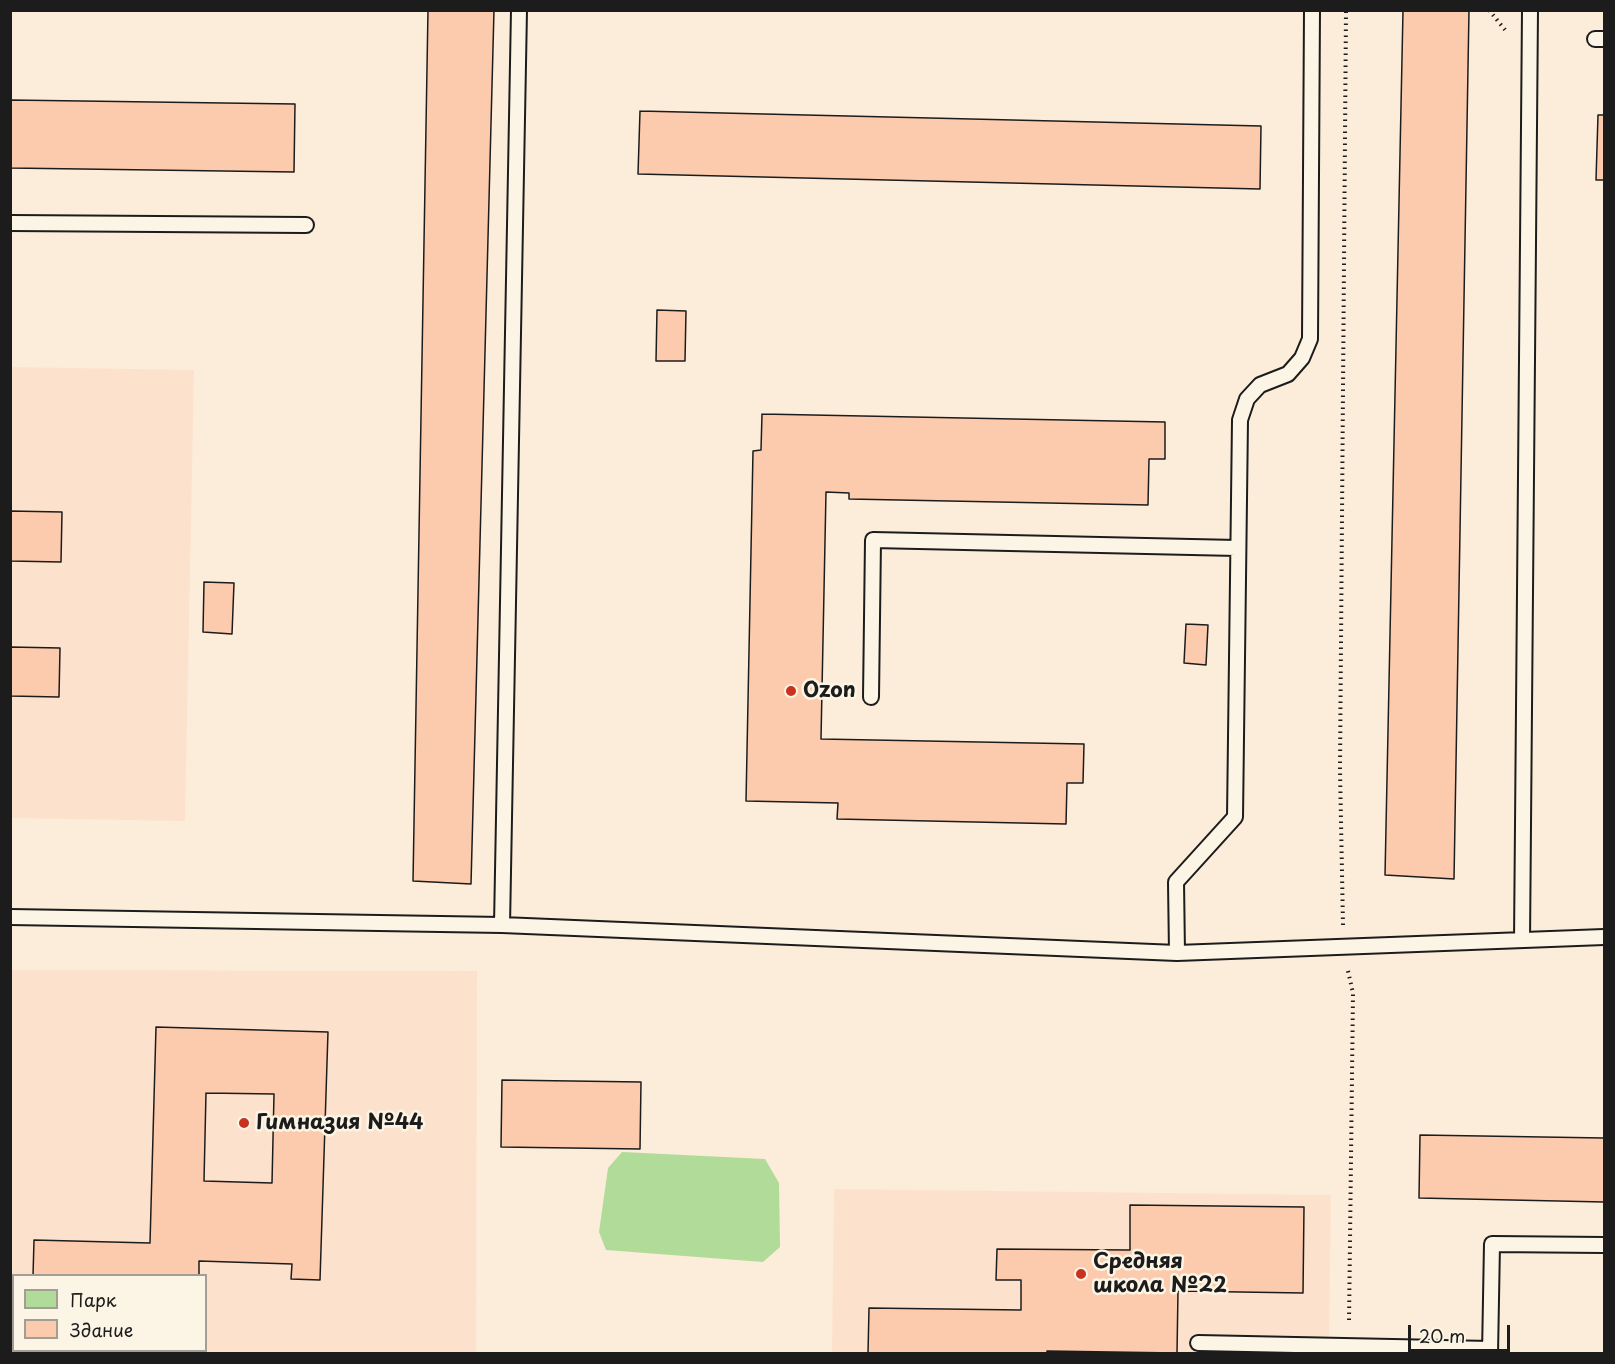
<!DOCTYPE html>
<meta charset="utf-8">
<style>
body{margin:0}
#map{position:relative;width:1615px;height:1364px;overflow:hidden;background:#fcecda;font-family:"Playpen Sans",sans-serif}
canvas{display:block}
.frame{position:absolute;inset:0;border:12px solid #1c1c1c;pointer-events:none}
.legend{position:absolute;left:12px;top:1274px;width:195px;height:78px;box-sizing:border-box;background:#fcf5e5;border:2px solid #a29e95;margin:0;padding:8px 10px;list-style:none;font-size:18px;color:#1c1c1c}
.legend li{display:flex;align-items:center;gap:12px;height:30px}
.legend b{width:30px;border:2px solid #a29e95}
.scale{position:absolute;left:1408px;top:1325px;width:102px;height:27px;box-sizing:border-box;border:3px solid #1c1c1c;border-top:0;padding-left:8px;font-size:18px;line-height:21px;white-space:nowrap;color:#1c1c1c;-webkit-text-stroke:4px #fcf5e5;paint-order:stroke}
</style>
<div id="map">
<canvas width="1615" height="1364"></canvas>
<div class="frame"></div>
<ul class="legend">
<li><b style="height:16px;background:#b1db99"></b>Парк</li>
<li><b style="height:16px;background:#fccaac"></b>Здание</li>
</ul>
<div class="scale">20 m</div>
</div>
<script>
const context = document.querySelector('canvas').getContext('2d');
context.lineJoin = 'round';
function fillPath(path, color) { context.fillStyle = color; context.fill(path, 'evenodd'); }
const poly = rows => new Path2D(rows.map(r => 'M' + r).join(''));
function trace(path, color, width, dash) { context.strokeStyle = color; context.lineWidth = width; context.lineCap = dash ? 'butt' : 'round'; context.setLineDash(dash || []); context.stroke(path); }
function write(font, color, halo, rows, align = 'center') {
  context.font = font + ' "Playpen Sans",sans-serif'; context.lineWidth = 5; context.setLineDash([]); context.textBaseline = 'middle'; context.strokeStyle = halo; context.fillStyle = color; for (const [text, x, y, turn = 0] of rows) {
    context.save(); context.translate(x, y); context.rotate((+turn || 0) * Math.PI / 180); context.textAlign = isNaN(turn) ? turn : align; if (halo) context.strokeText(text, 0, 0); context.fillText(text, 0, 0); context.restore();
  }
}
fillPath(poly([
 [11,367,194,370,185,821,11,818],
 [11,970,477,971,476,1353,11,1354],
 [14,1276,206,1276,206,1350,14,1350],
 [834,1189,1331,1195,1329,1353,832,1354]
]), '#fce2cc');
fillPath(poly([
 [622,1152,765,1159,779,1183,780,1247,763,1262,606,1250,599,1232,608,1168]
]), '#b1db99');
const building = poly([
 [428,10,494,10,471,884,413,881,428,10],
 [1403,10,1469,10,1454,879,1385,875,1403,10],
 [10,100,295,104,294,172,10,168,10,100],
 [640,111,1261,126,1260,189,638,174,640,111],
 [1598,115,1604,115,1604,180,1596,180,1598,115],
 [657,310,686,311,685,361,656,361,657,310],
 [762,414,1165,422,1165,459,1149,459,1148,505,849,499,849,493,826,492,821,739,1084,744,1083,783,1067,783,1066,824,837,819,838,803,746,801,753,451,761,450,762,414],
 [10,511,62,512,61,562,10,561,10,511],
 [204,582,234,583,232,634,203,632,204,582],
 [1186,624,1208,625,1206,665,1184,663,1186,624],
 [10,647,60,648,59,697,10,696,10,647],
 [156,1027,328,1032,320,1280,291,1279,292,1264,199,1261,199,1276,33,1276,34,1240,150,1243,156,1027],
 [206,1093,274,1094,272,1183,204,1181,206,1093],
 [502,1080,641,1082,640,1149,501,1147,502,1080],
 [1420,1135,1604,1138,1604,1202,1419,1198,1420,1135],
 [1130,1205,1304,1207,1303,1293,1178,1291,1177,1353,1047,1351,1047,1354,868,1354,869,1308,1021,1310,1021,1280,996,1280,997,1249,1130,1250,1130,1205],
 [72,1350,197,1350,197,1354,72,1350]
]);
fillPath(building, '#fccaac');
trace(building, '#1c1c1c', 1.5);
const lane = poly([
 [1595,39,1604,39],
 [10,223,306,225],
 [871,697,873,540,1237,548],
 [10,917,502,925,1177,953,1604,937],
 [502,925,519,10],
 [1522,940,1530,10],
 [1177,953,1176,882,1235,817,1240,420,1247,399,1260,385,1288,374,1302,358,1310,339,1312,10],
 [1198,1343,1490,1349],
 [1490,1354,1492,1244,1604,1245]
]);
trace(lane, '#1c1c1c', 18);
trace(poly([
 [1489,10,1506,31],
 [1343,925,1340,769,1346,10],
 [1348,971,1353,993,1349,1323]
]), '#1c1c1c', 4, [1.5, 4.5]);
trace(lane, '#fcf5e5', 14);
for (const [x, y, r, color] of [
 [791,691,6,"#c8321e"],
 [244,1123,6,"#c8321e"],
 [1081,1274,6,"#c8321e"]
]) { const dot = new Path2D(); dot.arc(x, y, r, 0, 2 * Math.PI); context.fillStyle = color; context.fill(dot); trace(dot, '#fcf5e5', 2); }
write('bold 21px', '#1c1c1c', '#fcf5e5', [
 ["Ozon",803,691],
 ["Гимназия №44",256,1123],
 ["Средняя",1093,1262],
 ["школа №22",1093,1286]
], 'left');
</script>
